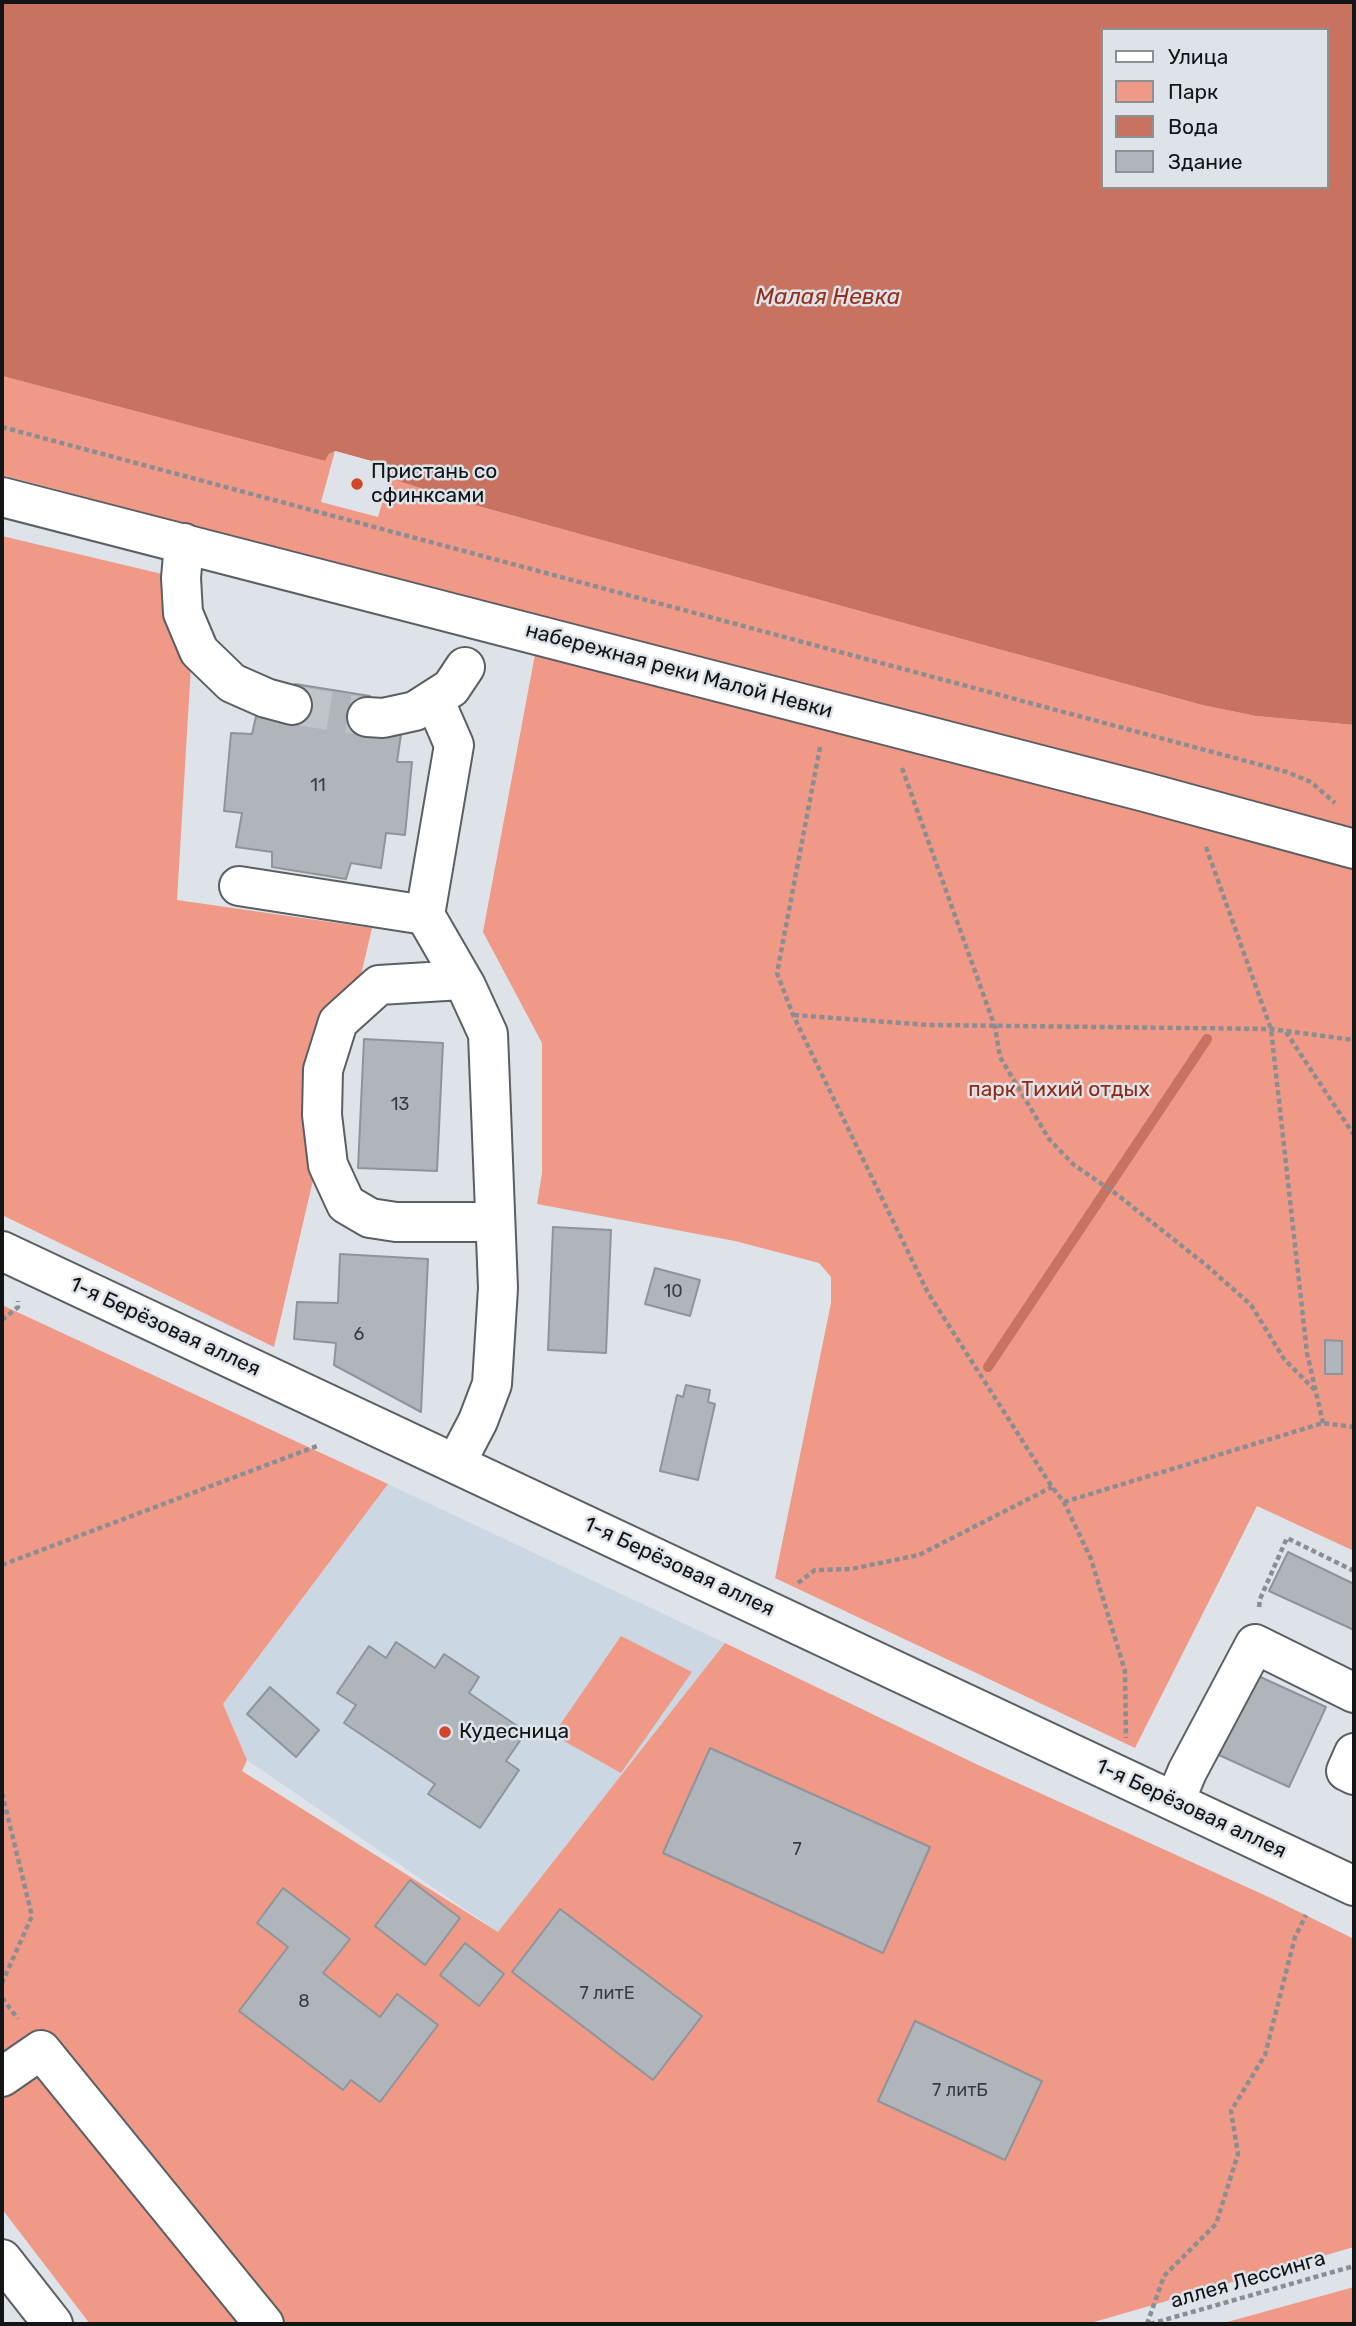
<!DOCTYPE html>
<meta charset="utf-8">
<style>
body{margin:0}
#map{position:relative;width:1356px;height:2326px;overflow:hidden;background:#dde3e9;font-family:Rubik,sans-serif}
canvas{display:block}
.frame{position:absolute;inset:0;border:4px solid #121416;pointer-events:none}
.legend{position:absolute;left:1101px;top:28px;width:228px;height:161px;box-sizing:border-box;background:#dde3e9;border:2px solid #8c9095;margin:0;padding:9px 12px;list-style:none;font-size:21px;color:#121416}
.legend li{display:flex;align-items:center;gap:14px;height:35px}
.legend b{width:35px;border:2px solid #8c9095}
</style>
<div id="map">
<canvas width="1356" height="2326"></canvas>
<div class="frame"></div>
<ul class="legend">
<li><b style="height:9px;background:#fff"></b>Улица</li>
<li><b style="height:19px;background:#f09986"></b>Парк</li>
<li><b style="height:19px;background:#c87260"></b>Вода</li>
<li><b style="height:19px;background:#afb5ba"></b>Здание</li>
</ul>
</div>
<script>
const context = document.querySelector('canvas').getContext('2d');
context.lineJoin = 'round';
function fillPath(path, color) { context.fillStyle = color; context.fill(path, 'evenodd'); }
const poly = rows => new Path2D(rows.map(r => 'M' + r).join(''));
function trace(path, color, width, dash) { context.strokeStyle = color; context.lineWidth = width; context.lineCap = dash ? 'butt' : 'round'; context.setLineDash(dash || []); context.stroke(path); }
function write(font, color, halo, rows, align = 'center') {
  context.font = font + ' Rubik,sans-serif'; context.lineWidth = 5; context.setLineDash([]); context.textBaseline = 'middle'; context.strokeStyle = halo; context.fillStyle = color; for (const [text, x, y, turn = 0] of rows) {
    context.save(); context.translate(x, y); context.rotate((+turn || 0) * Math.PI / 180); context.textAlign = isNaN(turn) ? turn : align; if (halo) context.strokeText(text, 0, 0); context.fillText(text, 0, 0); context.restore();
  }
}
fillPath(poly([
 [388,1484,725,1643,498,1932,247,1760,223,1704]
]), '#cbd8e3');
fillPath(poly([
 [2,376,325,461,329,454,335,451,321,502,378,517,393,467,398,474,467,503,1202,705,1256,716,1354,725,1354,833,2,475],
 [2,536,196,582,177,900,372,928,274,1347,2,1215],
 [536,649,1354,864,1354,1551,1257,1506,1135,1748,775,1578,831,1303,831,1277,819,1263,735,1241,537,1204,542,1173,542,1043,483,932],
 [2,1305,388,1484,223,1704,247,1760,242,1771,498,1932,725,1643,976,1764,1273,1899,1354,1939,1354,2247,1087,2324,90,2324,2,2209],
 [621,1636,692,1672,621,1773,553,1735],
 [1354,2287,1354,2324,1220,2324]
]), '#f09986');
fillPath(poly([
 [2,2,1354,2,1354,725,1256,716,1202,705,467,503,399,481,398,474,393,467,335,451,329,454,325,461,2,376],
 [1102,30,1326,30,1326,187,1102,187]
]), '#c87260');
fillPath(poly([
 [335,451,393,467,392,471,334,456]
]), '#dde3e9');
trace(poly([
 [988,1367,1207,1039]
]), '#c87260', 10);
const building = poly([
 [295,684,370,696,365,723,402,727,397,762,412,762,405,835,386,833,381,868,351,863,346,879,272,867,272,852,236,847,242,813,224,811,231,733,252,734,259,703,292,710,295,684],
 [364,1039,443,1043,437,1171,358,1168,364,1039],
 [553,1227,611,1230,606,1353,548,1350,553,1227],
 [340,1254,428,1259,421,1412,334,1365,336,1343,294,1339,297,1302,338,1303,340,1254],
 [655,1268,700,1280,690,1316,645,1304,655,1268],
 [1325,1340,1342,1341,1342,1374,1325,1374,1325,1340],
 [686,1385,710,1390,708,1402,715,1404,698,1480,660,1471,677,1395,683,1397,686,1385],
 [1288,1552,1354,1584,1354,1630,1269,1591,1288,1552],
 [396,1642,435,1668,444,1654,479,1677,469,1693,526,1732,506,1761,519,1770,480,1828,428,1794,435,1784,344,1723,356,1705,337,1693,369,1646,386,1658,396,1642],
 [1256,1675,1326,1707,1289,1787,1219,1755,1256,1675],
 [270,1687,319,1730,296,1757,247,1714,270,1687],
 [710,1748,930,1847,883,1953,663,1853,710,1748],
 [410,1880,460,1918,425,1965,375,1926,410,1880],
 [283,1888,350,1939,323,1973,380,2017,397,1994,438,2025,380,2102,351,2080,343,2090,239,2011,288,1947,257,1923,283,1888],
 [560,1909,702,2016,653,2080,512,1972,560,1909],
 [465,1943,504,1974,479,2006,440,1975,465,1943],
 [915,2021,1042,2081,1005,2160,878,2101,915,2021]
]);
fillPath(building, '#afb5ba');
trace(building, '#8e9499', 2);
trace(poly([
 [292,705,367,717]
]), '#bfc4c9', 38, [38, 19]);
const minor = poly([
 [2,497,1145,792,1354,849],
 [184,543,181,578,183,613,199,651,232,683,266,698,292,705],
 [367,717,383,718,415,711,451,688,465,667],
 [239,886,425,915,466,986,488,1034,498,1288,492,1384,478,1421,456,1463],
 [425,915,454,745,434,699],
 [462,980,379,985,338,1022,323,1070,322,1115,328,1165,346,1204,370,1218,396,1222,495,1222],
 [2,1251,1354,1886],
 [1354,1753,1346,1771,1354,1775],
 [1175,1801,1187,1772,1255,1644,1354,1693],
 [2,2077,41,2050,264,2324],
 [2,2259,53,2324]
]);
trace(minor, '#5a5f64', 42);
trace(poly([
 [2,427,1287,772,1311,782,1335,803],
 [820,747,777,973,793,1015,928,1293,1052,1487,1064,1502,1091,1559,1125,1671,1126,1738],
 [902,768,995,1027,1000,1057,1049,1139,1074,1165,1115,1193,1206,1265,1251,1305,1284,1359,1316,1391],
 [1206,847,1271,1029,1307,1353,1323,1423],
 [794,1015,929,1025,1271,1029,1354,1040],
 [1286,1032,1354,1135],
 [2,1320,18,1307,18,1301],
 [1064,1502,1323,1423,1354,1427],
 [2,1565,317,1446],
 [798,1583,815,1570,851,1569,919,1555,1052,1487],
 [1259,1607,1260,1599,1287,1538,1354,1571],
 [2,1793,32,1916,2,1983],
 [2,1998,18,2019],
 [1147,2324,1164,2276,1216,2224,1238,2154,1231,2111,1265,2055,1295,1937,1306,1915],
 [1150,2324,1354,2266]
]), '#8a8e93', 4.5, [5, 3.5]);
trace(minor, '#fff', 38);
for (const [x, y, r, color] of [
 [357,484,7,"#d1462a"],
 [445,1732,7,"#d1462a"]
]) { const dot = new Path2D(); dot.arc(x, y, r, 0, 2 * Math.PI); context.fillStyle = color; context.fill(dot); trace(dot, '#dde3e9', 2.5); }
write('18px', '#393c3f', null, [
 ["11",318,786],
 ["13",400,1105],
 ["10",673,1292],
 ["6",359,1335],
 ["7",797,1850],
 ["7 литЕ",607,1994],
 ["8",304,2002],
 ["7 литБ",960,2091]
]);
write('21px', '#121416', '#dde3e9', [
 ["Пристань со",371,472],
 ["сфинксами",371,496],
 ["Кудесница",459,1732]
], 'left');
write('21px', '#121416', '#dde3e9', [
 ["набережная реки Малой Невки",679,671,15],
 ["1-я Берёзовая аллея",165,1327,25],
 ["1-я Берёзовая аллея",679,1567,25],
 ["1-я Берёзовая аллея",1191,1809,25],
 ["аллея Лессинга",1248,2280,-16]
]);
write('21px', '#902813', '#dde3e9', [
 ["парк Тихий отдых",1059,1090]
]);
write('italic 23px', '#962f1a', '#dde3e9', [
 ["Малая Невка",828,297]
]);
</script>
